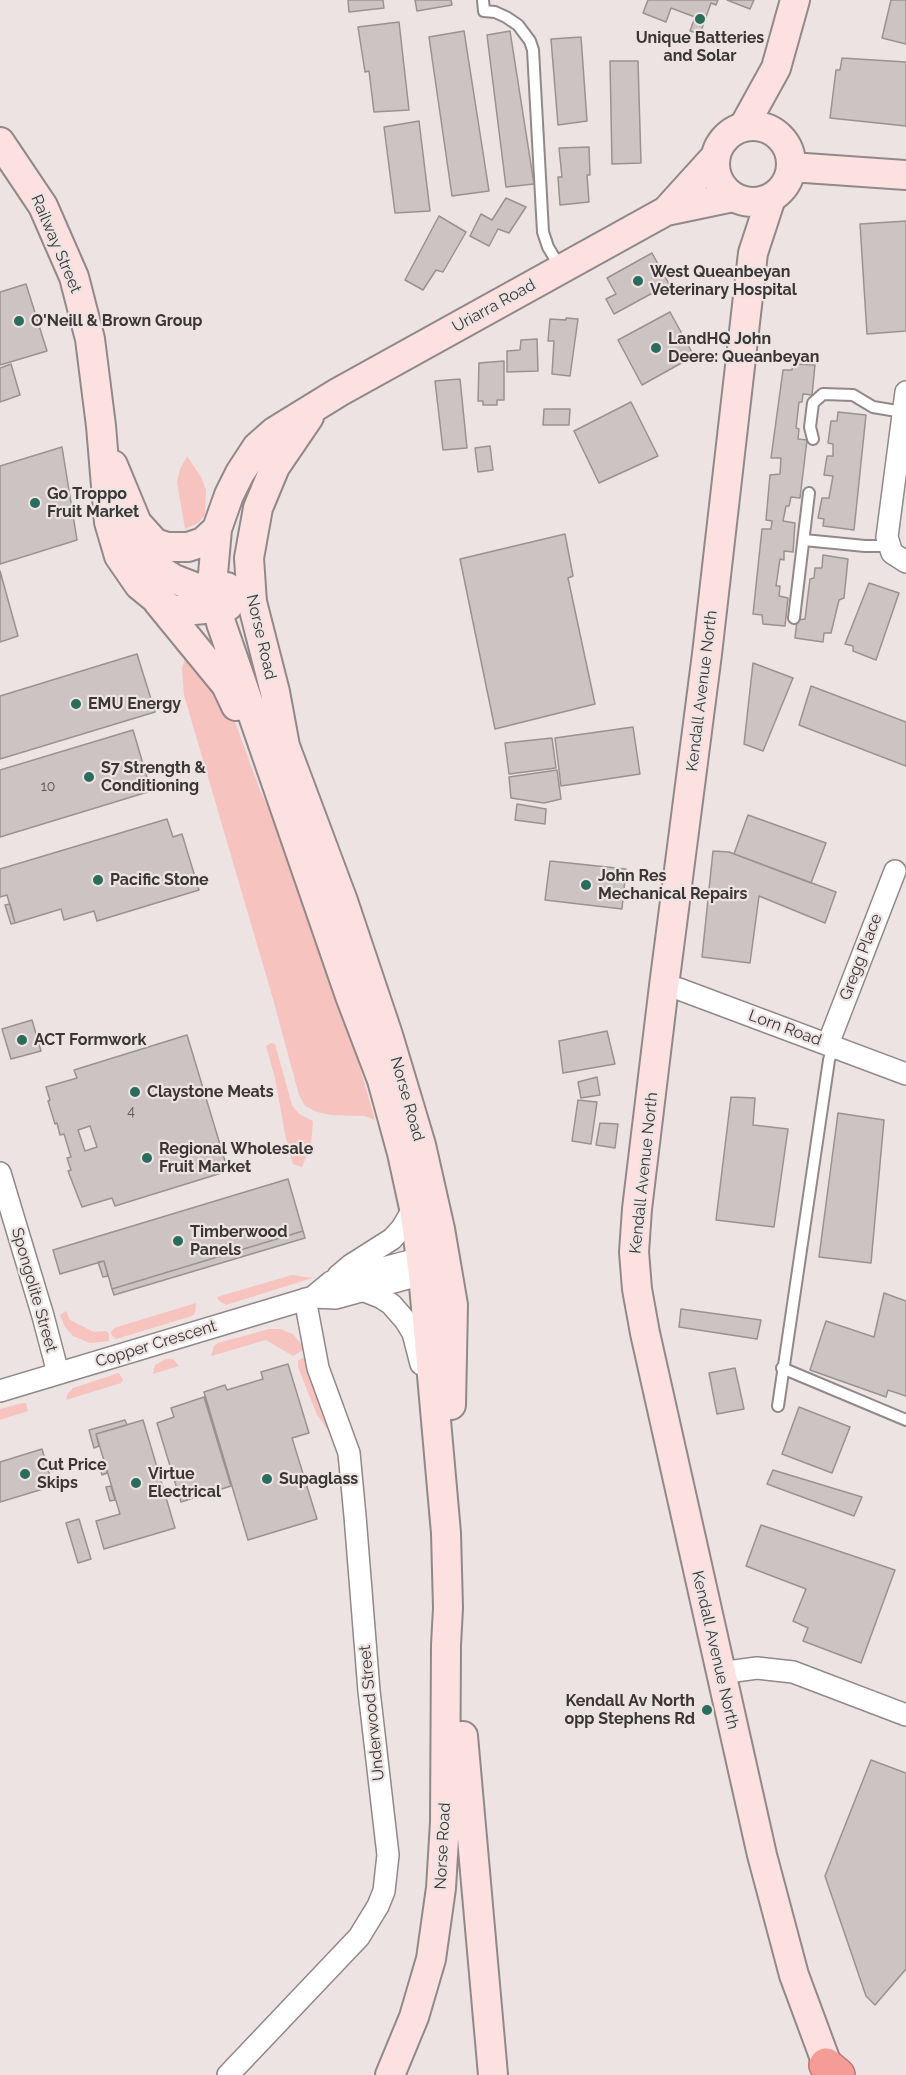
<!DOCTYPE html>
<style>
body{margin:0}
canvas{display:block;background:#ece3e2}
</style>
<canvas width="906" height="2075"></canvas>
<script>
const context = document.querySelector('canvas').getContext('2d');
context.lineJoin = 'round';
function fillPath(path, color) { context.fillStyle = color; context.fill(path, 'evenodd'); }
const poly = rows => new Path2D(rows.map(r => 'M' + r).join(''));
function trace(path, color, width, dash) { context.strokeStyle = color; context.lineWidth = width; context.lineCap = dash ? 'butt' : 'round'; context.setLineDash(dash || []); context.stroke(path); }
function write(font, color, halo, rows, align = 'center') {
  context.font = font + ' Raleway,sans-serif'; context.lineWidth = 4.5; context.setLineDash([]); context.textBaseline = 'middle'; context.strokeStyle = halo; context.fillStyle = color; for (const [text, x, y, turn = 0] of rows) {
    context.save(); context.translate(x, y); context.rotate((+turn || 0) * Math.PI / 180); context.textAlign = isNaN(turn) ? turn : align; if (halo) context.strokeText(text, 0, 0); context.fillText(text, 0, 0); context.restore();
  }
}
fillPath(poly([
 [187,456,201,477,206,490,205,515,198,523,185,529,177,482,180,469],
 [189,655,234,719,261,793,271,812,350,1033,375,1120,365,1116,331,1115,317,1112,305,1106,299,1095,273,999,184,695,182,668,185,659],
 [271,1043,275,1044,292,1105,299,1114,313,1121,311,1145,302,1167,293,1164,285,1134,275,1078,266,1046],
 [292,1275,312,1278,226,1305,218,1300,217,1297],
 [196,1303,195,1313,192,1316,116,1339,112,1336,111,1332,114,1328],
 [66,1311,70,1320,94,1332,105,1331,109,1333,109,1341,90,1343,73,1336,65,1327,60,1315],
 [269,1329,280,1329,293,1334,305,1349,293,1356,266,1340,211,1356,214,1346,218,1343],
 [304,1357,307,1358,332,1436,317,1415,298,1367,298,1361],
 [166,1359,173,1359,179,1366,153,1374,155,1365],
 [119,1373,123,1380,121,1383,66,1400,68,1393,73,1388],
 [23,1403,26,1403,28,1411,0,1420,0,1409]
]), '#f7c3be');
const building = poly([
 [348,0,383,0,384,8,349,12,348,0],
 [415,0,451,0,452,5,417,11,415,0],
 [648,0,718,0,716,5,711,3,700,34,690,31,695,17,671,8,666,22,643,13,648,0],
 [727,0,754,0,750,9,727,0],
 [891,0,906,0,906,44,882,38,891,0],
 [399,22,409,110,374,112,369,71,365,72,358,27,399,22],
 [464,31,489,191,452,196,429,37,464,31],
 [510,31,534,184,506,187,487,35,510,31],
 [581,37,587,121,558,125,551,39,581,37],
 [842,58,906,62,906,126,830,118,836,70,840,70,842,58],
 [610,61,638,61,641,163,612,164,610,61],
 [419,121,430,211,395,213,384,127,419,121],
 [589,147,590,175,587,175,589,202,560,205,558,177,562,177,559,148,589,147],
 [506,198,526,207,509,233,498,229,489,246,470,236,481,214,492,220,506,198],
 [439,216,466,232,443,272,436,270,423,290,405,280,439,216],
 [906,221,906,331,867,334,860,224,906,221],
 [652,253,669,284,614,314,606,299,616,294,607,278,652,253],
 [26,284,47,351,0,365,0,292,26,284],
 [670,312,694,356,642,385,618,340,670,312],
 [566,318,578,319,570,376,552,374,554,341,548,341,550,319,566,320,566,318],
 [537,339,538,371,507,372,507,351,520,350,521,340,537,339],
 [504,361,504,400,497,400,497,405,483,405,483,401,478,401,479,363,504,361],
 [11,364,20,395,0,402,0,368,11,364],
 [793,364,815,365,812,395,803,394,802,402,799,402,796,428,799,429,798,439,807,440,800,498,791,497,789,506,786,506,783,521,795,523,793,552,784,551,784,560,780,559,776,586,780,586,779,596,788,598,785,626,763,624,762,615,753,614,762,529,771,529,772,521,766,520,770,475,780,474,781,458,771,458,783,370,792,370,793,364],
 [460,379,467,448,443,450,435,381,460,379],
 [631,402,658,456,599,483,574,431,631,402],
 [544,409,570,409,569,425,543,425,544,409],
 [838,412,866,415,854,530,823,526,824,519,818,518,822,498,829,498,833,476,824,475,827,456,833,456,833,444,828,443,831,421,837,421,838,412],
 [490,446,493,470,478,472,475,448,490,446],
 [62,447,77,540,0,564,0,466,62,447],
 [565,534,573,576,568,578,595,704,495,729,460,559,565,534],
 [823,555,848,559,844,598,839,600,831,633,824,633,823,642,795,638,797,620,805,619,810,579,814,578,815,568,822,568,823,555],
 [0,571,18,636,0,642,0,571],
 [869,583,899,593,876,660,853,651,853,646,845,644,869,583],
 [137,654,155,712,0,759,0,696,137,654],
 [753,663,793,678,763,751,744,744,753,663],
 [811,686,906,722,906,766,799,725,811,686],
 [633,727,640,774,561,786,555,738,633,727],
 [133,730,151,791,0,837,0,770,133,730],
 [552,738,556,768,509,774,505,743,552,738],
 [557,770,561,799,544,803,511,798,509,777,557,770],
 [517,804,546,809,545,824,515,820,517,804],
 [748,815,826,843,811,883,734,854,748,815],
 [167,819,173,837,182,834,199,890,97,921,94,911,64,920,61,909,15,923,7,895,0,897,0,869,167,819],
 [713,851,729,852,836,892,825,923,759,896,750,963,702,957,713,851],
 [550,861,626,869,622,909,545,900,550,861],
 [10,904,15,923,11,924,5,905,10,904],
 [32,1020,41,1051,11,1059,2,1029,32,1020],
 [607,1031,615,1064,563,1073,559,1041,607,1031],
 [187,1035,228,1171,115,1206,112,1198,82,1207,68,1171,71,1170,67,1158,71,1157,64,1134,60,1135,57,1123,55,1124,48,1101,50,1100,46,1087,77,1078,74,1070,187,1035],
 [90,1126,97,1147,85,1151,78,1130,90,1126],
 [597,1077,600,1095,581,1098,578,1082,597,1077],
 [731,1097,755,1098,753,1125,788,1129,774,1227,716,1220,731,1097],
 [578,1100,597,1102,591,1144,572,1141,578,1100],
 [838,1113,884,1120,871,1263,819,1257,838,1113],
 [600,1123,618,1124,615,1148,596,1145,600,1123],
 [288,1179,303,1231,112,1289,104,1261,60,1274,53,1250,288,1179],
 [303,1231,305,1238,114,1295,112,1289,303,1231],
 [104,1261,108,1276,103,1277,98,1262,104,1261],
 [884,1293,906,1301,906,1396,888,1390,886,1397,810,1370,826,1321,874,1337,884,1293],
 [681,1309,761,1320,757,1339,679,1327,681,1309],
 [288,1364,309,1433,292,1438,317,1519,248,1540,204,1392,225,1385,227,1390,263,1379,261,1372,288,1364],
 [735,1368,744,1409,717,1414,709,1373,735,1368],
 [204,1397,231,1486,181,1502,157,1423,174,1417,171,1408,204,1397],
 [799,1407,850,1427,832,1473,782,1454,799,1407],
 [125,1420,127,1425,96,1434,99,1446,94,1448,89,1430,125,1420],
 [143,1420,175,1528,104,1549,96,1521,120,1514,96,1434,143,1420],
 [42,1449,53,1486,0,1502,0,1462,42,1449],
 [103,1460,107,1473,102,1475,98,1461,103,1460],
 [773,1470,862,1497,854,1516,767,1484,773,1470],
 [111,1486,115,1500,110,1501,106,1487,111,1486],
 [79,1519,91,1559,78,1563,66,1523,79,1519],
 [761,1525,895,1570,861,1663,803,1641,808,1628,793,1621,806,1589,746,1566,761,1525],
 [871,1760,906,1773,906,1969,875,2005,866,1996,825,1876,871,1760]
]);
fillPath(building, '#ccc3c2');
trace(building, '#9a9291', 1.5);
const lane = poly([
 [483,0,484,11,495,12,506,17,518,25,530,41,533,50,543,232,548,247,561,269],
 [813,439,810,427,813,403,823,394,853,395,873,407,903,412],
 [804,540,865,546,889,546],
 [794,618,809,493],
 [782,1368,906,1420],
 [778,1406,829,1060,833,1047]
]);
const street = poly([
 [906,392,887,537,892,553,906,562],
 [664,986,679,989,906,1074],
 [828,1044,895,871],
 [0,1173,43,1316,58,1373],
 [338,1276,351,1265,392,1239,402,1228,414,1208],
 [362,1290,380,1297,391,1304,405,1320,413,1333,421,1364],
 [313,1297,331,1282,421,1258],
 [0,1391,313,1297,336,1298,423,1274],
 [720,1673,757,1668,793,1672,906,1715],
 [228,2075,359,1937,378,1906,384,1891,388,1855,369,1691,355,1516,349,1453,318,1368,305,1299]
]);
const secondary = poly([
 '715 164a38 38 0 1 1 76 0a38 38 0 1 1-76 0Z',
 [744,126,776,68,795,0],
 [0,142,43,206,74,277,90,339,101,426,109,522,119,556,139,585,161,603,172,609,185,611,204,609,216,601,227,587],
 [791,167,906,175],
 [771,198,753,253,707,654,664,986,637,1209,634,1252,637,1289,645,1333,762,1855,794,1975,831,2075],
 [666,211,715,157],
 [309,417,275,467,258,508,249,558,252,602,275,692,285,746,343,901,388,1035,421,1145,440,1229,453,1305,451,1405],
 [113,465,137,523,155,543,167,547,188,547,203,542,217,529],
 [124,522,136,549,152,565,174,579,210,593,228,606],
 [158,602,226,685,236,706],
 [463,1736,493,2075],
 [390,2075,414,2017,431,1959,441,1888,445,1822,446,1645,448,1608,446,1533,423,1274,414,1208,402,1153,382,1080,350,996,221,623,216,601,213,574,217,529,229,495,240,473,257,447,274,432,339,392,666,211,733,197]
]);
const highway = poly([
 [826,2065,838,2075]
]);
trace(lane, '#918989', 14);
trace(street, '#918989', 24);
trace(secondary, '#918989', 32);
trace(highway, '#b47874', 36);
trace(lane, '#fff', 10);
trace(street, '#fff', 21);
trace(secondary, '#fce1e0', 28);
trace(highway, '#f69c96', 33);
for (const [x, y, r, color] of [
 [700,19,6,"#2b6d5d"],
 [638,281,6,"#2b6d5d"],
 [19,321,6,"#2b6d5d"],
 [656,348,6,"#2b6d5d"],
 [35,503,6,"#2b6d5d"],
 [76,704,6,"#2b6d5d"],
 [89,777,6,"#2b6d5d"],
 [98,880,6,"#2b6d5d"],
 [586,885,6,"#2b6d5d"],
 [22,1040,6,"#2b6d5d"],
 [135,1092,6,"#2b6d5d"],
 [147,1158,6,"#2b6d5d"],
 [178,1241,6,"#2b6d5d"],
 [25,1474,6,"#2b6d5d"],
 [267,1479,6,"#2b6d5d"],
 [136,1483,6,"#2b6d5d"],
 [707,1710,6,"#2b6d5d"]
]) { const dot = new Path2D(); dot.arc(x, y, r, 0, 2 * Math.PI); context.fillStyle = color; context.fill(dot); trace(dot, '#ece3e2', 2); }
write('14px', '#5e5958', null, [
 ["10",48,787],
 ["4",131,1112]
]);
write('bold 16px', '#393635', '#ece3e2', [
 ["Unique Batteries",700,38,"center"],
 ["and Solar",700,56,"center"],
 ["West Queanbeyan",650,272],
 ["Veterinary Hospital",650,290],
 ["O'Neill & Brown Group",31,321],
 ["LandHQ John",668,339],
 ["Deere: Queanbeyan",668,357],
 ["Go Troppo",47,494],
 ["Fruit Market",47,512],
 ["EMU Energy",88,704],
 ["S7 Strength &",101,768],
 ["Conditioning",101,786],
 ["John Res",598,876],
 ["Mechanical Repairs",598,894],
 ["Pacific Stone",110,880],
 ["ACT Formwork",34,1040],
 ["Claystone Meats",147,1092],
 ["Regional Wholesale",159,1149],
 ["Fruit Market",159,1167],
 ["Timberwood",190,1232],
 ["Panels",190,1250],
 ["Cut Price",37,1465],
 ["Skips",37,1483],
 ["Virtue",148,1474],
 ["Electrical",148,1492],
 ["Supaglass",279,1479],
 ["Kendall Av North",695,1701,"right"],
 ["opp Stephens Rd",695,1719,"right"]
], 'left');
write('16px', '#393635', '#ece3e2', [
 ["Railway Street",56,244,67],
 ["Uriarra Road",494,306,-29],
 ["Norse Road",261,637,77],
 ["Kendall Avenue North",702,691,-83],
 ["Gregg Place",861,957,-69],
 ["Lorn Road",785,1028,20],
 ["Norse Road",407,1099,74],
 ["Kendall Avenue North",644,1173,-84],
 ["Spongolite Street",34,1290,74],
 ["Copper Crescent",156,1344,-17],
 ["Kendall Avenue North",715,1650,77],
 ["Underwood Street",372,1713,-96],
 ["Norse Road",443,1846,-87]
]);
</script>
